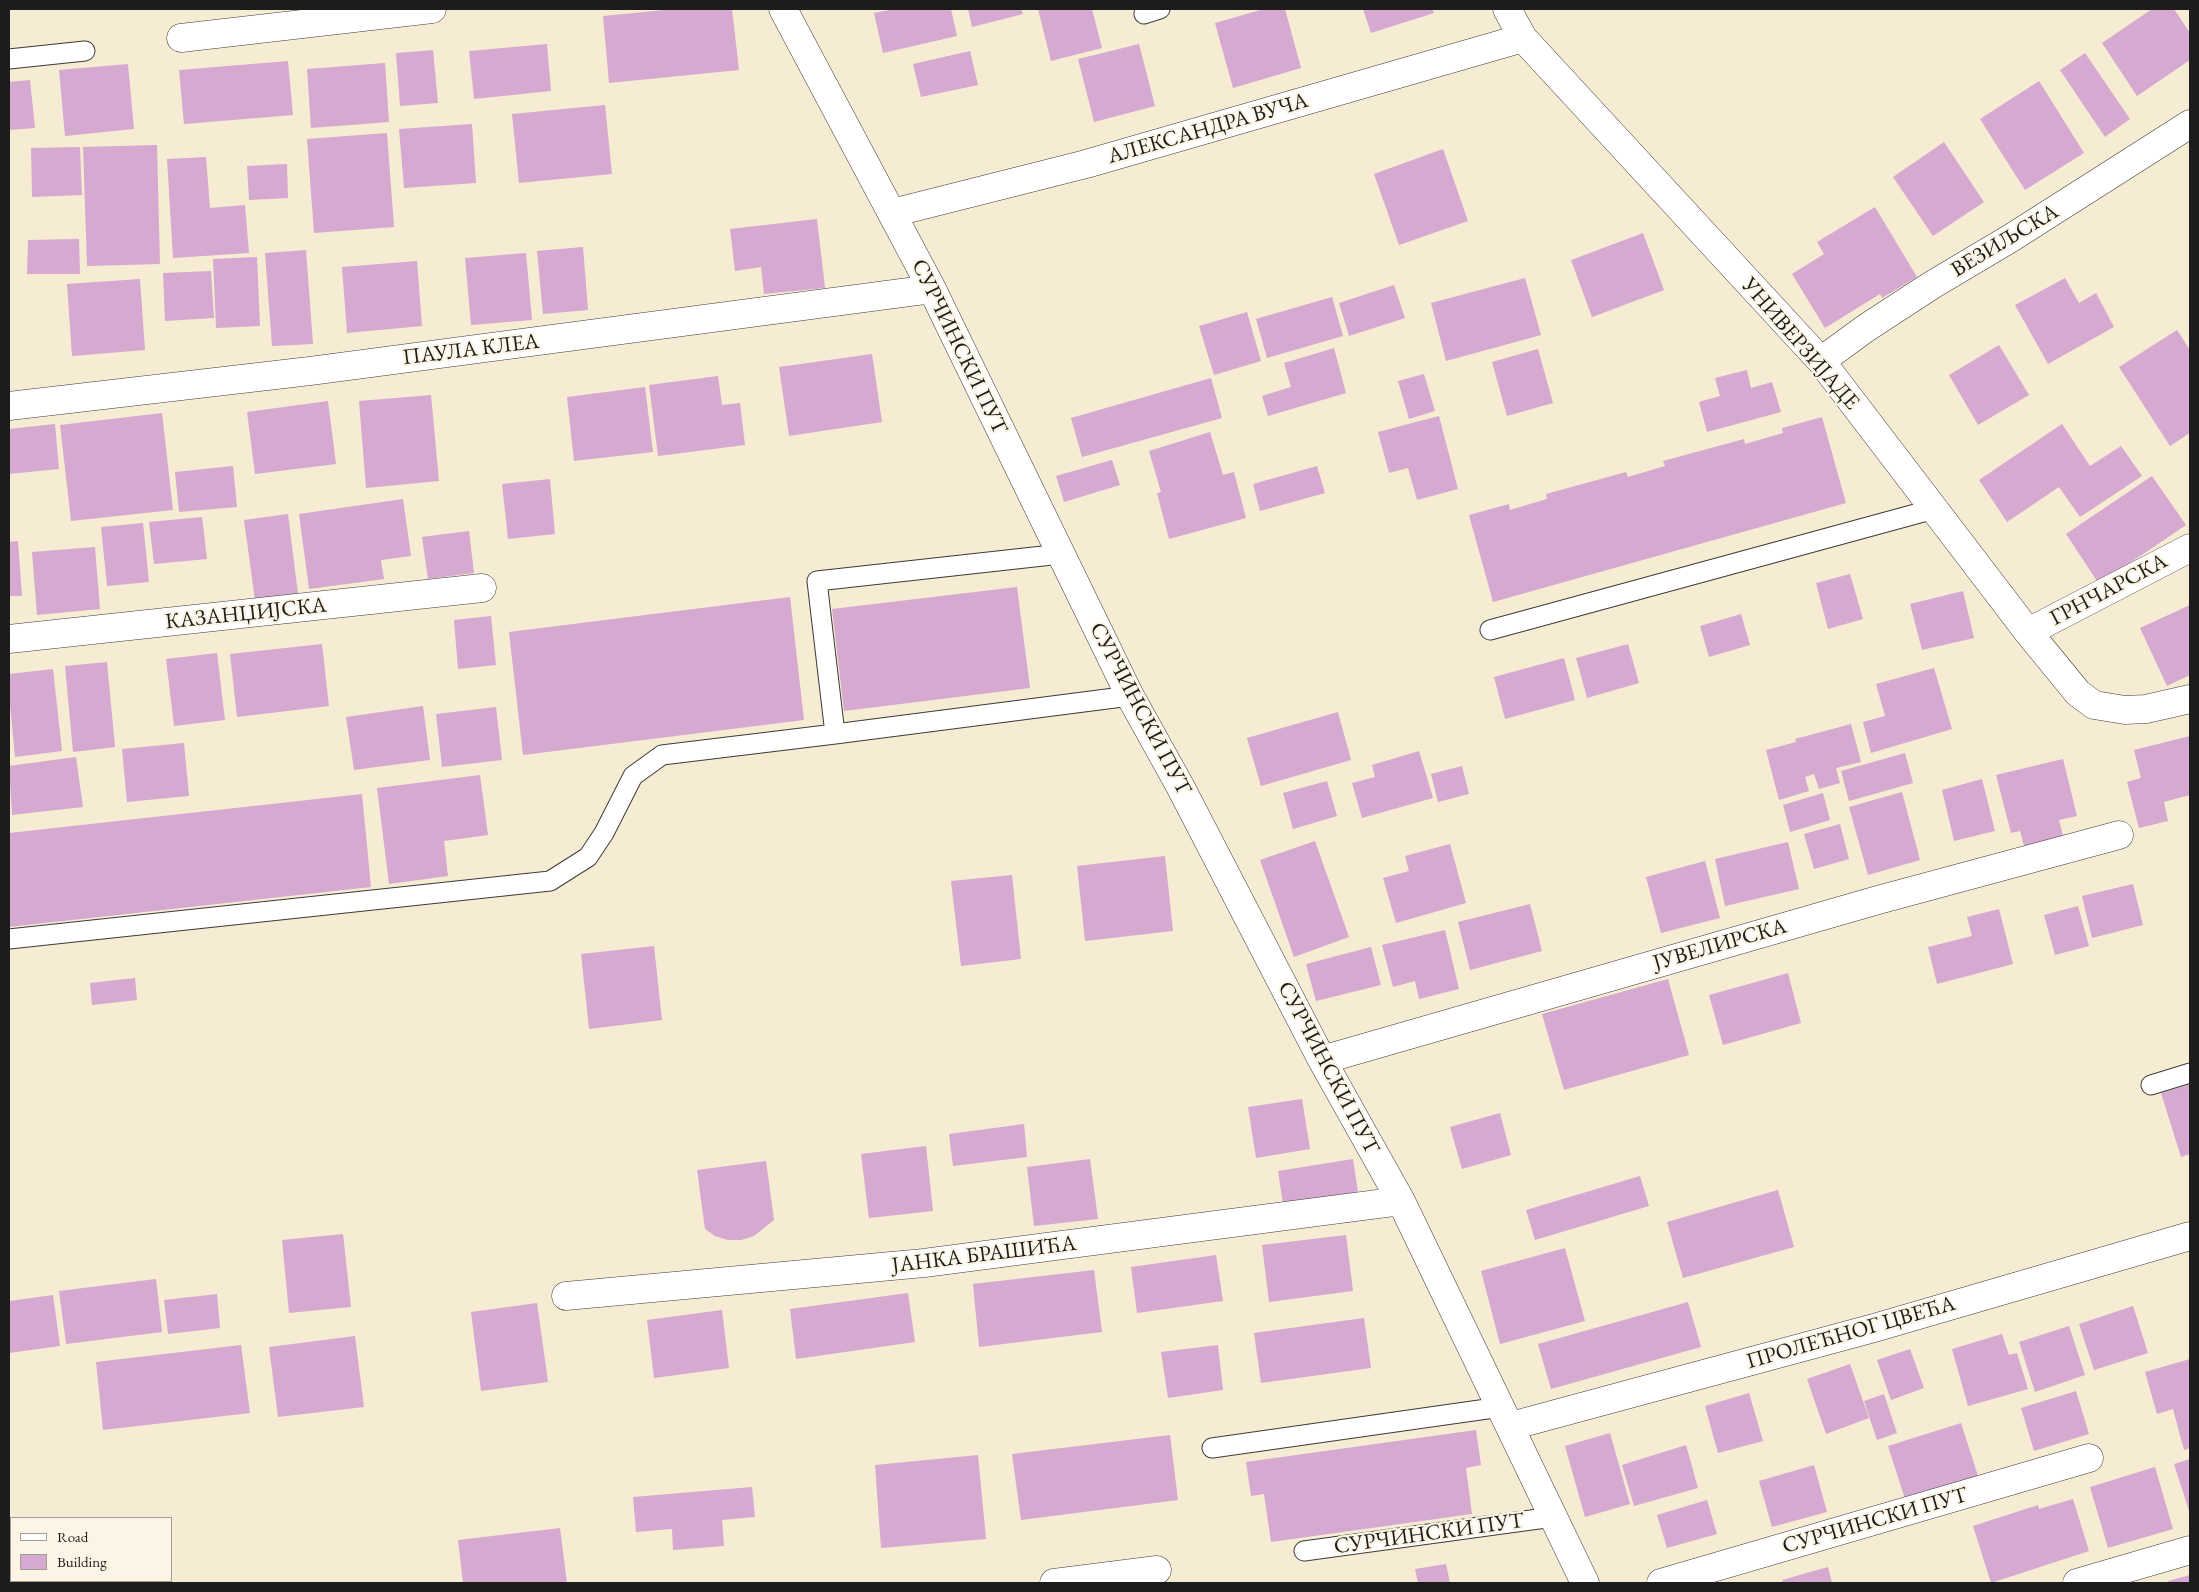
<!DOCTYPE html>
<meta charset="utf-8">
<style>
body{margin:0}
#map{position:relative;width:2199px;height:1592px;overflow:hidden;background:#f6ebd3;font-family:"EB Garamond",serif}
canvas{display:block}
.frame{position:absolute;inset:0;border:10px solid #1c1c1c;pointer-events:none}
.legend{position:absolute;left:10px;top:1517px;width:162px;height:65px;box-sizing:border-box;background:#fcf5e5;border:1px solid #a29e95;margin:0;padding:6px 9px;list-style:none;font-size:15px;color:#1c1c1c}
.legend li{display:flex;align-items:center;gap:10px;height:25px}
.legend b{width:25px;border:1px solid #a29e95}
</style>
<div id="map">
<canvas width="2199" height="1592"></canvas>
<div class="frame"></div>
<ul class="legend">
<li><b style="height:6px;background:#fff"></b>Road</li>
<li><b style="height:14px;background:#d5a9d0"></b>Building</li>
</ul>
</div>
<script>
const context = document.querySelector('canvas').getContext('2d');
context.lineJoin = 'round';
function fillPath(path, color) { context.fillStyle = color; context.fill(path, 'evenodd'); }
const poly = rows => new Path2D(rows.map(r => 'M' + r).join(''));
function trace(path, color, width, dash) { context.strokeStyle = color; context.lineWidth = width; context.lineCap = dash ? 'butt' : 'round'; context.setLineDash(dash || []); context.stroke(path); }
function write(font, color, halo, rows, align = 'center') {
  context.font = font + ' "EB Garamond",serif'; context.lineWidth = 4.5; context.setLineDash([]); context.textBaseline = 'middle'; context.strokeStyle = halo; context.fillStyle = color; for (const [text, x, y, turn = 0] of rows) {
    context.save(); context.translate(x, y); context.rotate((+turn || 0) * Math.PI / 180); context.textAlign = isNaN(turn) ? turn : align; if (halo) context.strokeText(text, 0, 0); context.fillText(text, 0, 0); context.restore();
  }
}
fillPath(poly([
 [675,9,732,9,739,70,609,83,603,16],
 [894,9,951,9,957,36,883,53,874,13],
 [968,9,1021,9,1023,14,972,27],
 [1038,9,1092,9,1102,48,1051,61],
 [1264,9,1285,9,1301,68,1233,88,1215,23],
 [1363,9,1432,9,1434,13,1371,33],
 [2152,9,2174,9,2190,33,2190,60,2137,96,2102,43],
 [547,44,551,91,474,99,469,51],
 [1139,44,1155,106,1094,122,1078,59],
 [433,50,438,103,400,106,396,53],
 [970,51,978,85,921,97,913,64],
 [2085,53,2130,119,2105,137,2060,70],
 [288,61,293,115,184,124,179,70],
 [385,63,389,122,311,128,307,69],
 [128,64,134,129,65,136,59,70],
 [30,80,35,128,9,130,9,82],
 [2039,81,2084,153,2025,190,1980,119],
 [605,105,612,174,519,183,512,114],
 [472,124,476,183,404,188,399,129],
 [387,133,394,227,314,233,307,139],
 [1944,142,1984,202,1933,236,1893,177],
 [157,145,160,264,87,266,83,147],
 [80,147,82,195,32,197,31,148],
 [1443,149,1468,221,1399,245,1374,174],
 [206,157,210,208,245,205,249,253,173,258,167,159],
 [287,164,288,198,249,200,247,166],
 [1875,207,1917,277,1882,298,1880,294,1825,328,1792,274,1824,254,1817,242],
 [817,219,825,288,764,294,761,267,735,271,730,229],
 [1643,233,1664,290,1592,317,1571,260],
 [79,239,80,274,27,274,28,240],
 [583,247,588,310,543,314,537,251],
 [306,250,313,344,272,346,265,253],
 [526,253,532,320,471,325,465,258],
 [257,257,260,326,216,328,213,259],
 [417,261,422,326,347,333,342,267],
 [211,271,214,318,165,321,163,273],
 [1525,278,1541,335,1446,361,1431,303],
 [2065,278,2079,303,2096,293,2114,327,2048,364,2015,305],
 [140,279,145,350,72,356,67,284],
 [1394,285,1405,318,1349,336,1339,303],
 [1332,297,1343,336,1267,358,1256,319],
 [1247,312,1261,361,1214,375,1199,326],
 [2177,330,2190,350,2190,433,2170,446,2119,367],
 [1999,345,2029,395,1978,425,1949,375],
 [1334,348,1346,393,1268,416,1262,396,1291,387,1284,363],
 [1538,349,1553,403,1507,416,1492,362],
 [872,354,882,422,789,436,779,367],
 [1747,370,1751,388,1772,382,1781,412,1707,432,1699,402,1720,396,1715,378],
 [1424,374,1435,411,1409,419,1398,381],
 [718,376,722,405,740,403,745,445,658,456,649,385],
 [1211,378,1222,418,1082,457,1071,418],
 [645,387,653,452,574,461,567,397],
 [431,395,439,481,366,488,359,401],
 [328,401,336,464,255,474,247,412],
 [162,413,173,510,71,521,60,425],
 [1439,416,1458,489,1417,500,1408,468,1389,473,1378,432],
 [1822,417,1846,503,1493,602,1469,515,1509,504,1510,510,1547,499,1546,494,1626,472,1628,477,1665,466,1663,461,1744,439,1745,444,1783,433,1782,428],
 [55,424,59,469,9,474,9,429],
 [2062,424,2090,466,2121,446,2142,476,2080,517,2059,487,2007,522,1979,480],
 [1210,432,1223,475,1234,472,1246,518,1169,539,1157,493,1161,492,1149,451],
 [1112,460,1120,485,1064,502,1056,476],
 [233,466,237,507,179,512,175,472],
 [1317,466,1325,493,1260,511,1253,484],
 [2152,476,2186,525,2099,584,2066,534],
 [550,479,555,534,508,539,502,484],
 [403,499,411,556,381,560,384,579,309,589,299,514],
 [288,514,298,594,255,600,244,520],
 [202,517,207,559,154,564,149,522],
 [143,523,149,582,107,586,101,527],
 [469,531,474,573,428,579,422,537],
 [18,541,22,596,9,596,9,542],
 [95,547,100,609,37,615,32,552],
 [1850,574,1863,619,1828,629,1816,583],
 [1017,587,1030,688,844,711,832,609],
 [1963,591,1974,638,1922,650,1910,604],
 [790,597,804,720,523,755,509,632],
 [2190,605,2190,675,2167,686,2140,628],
 [1741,614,1750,645,1709,657,1700,626],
 [491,616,496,665,458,669,454,620],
 [322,644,329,706,237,717,230,654],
 [1628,644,1639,683,1587,698,1576,658],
 [217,653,225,720,174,726,166,659],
 [1564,658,1575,700,1505,719,1494,677],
 [107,662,115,747,73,752,65,666],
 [1934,668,1952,729,1871,753,1863,722,1885,716,1876,684],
 [53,669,62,751,15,757,9,695,9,674],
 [423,706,430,760,354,770,346,717],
 [496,707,502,760,442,767,436,714],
 [1338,712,1351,760,1261,786,1247,738],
 [1851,724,1861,762,1836,768,1840,783,1819,789,1814,774,1805,777,1809,791,1779,800,1766,750,1796,742,1795,739],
 [2190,736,2190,795,2164,802,2168,821,2139,828,2127,782,2141,778,2134,750],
 [184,743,189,796,127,802,122,749],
 [1419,751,1433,798,1362,818,1352,783,1375,777,1372,765],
 [1905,753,1913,783,1849,801,1841,771],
 [76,757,83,807,12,815,9,766],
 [2063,759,2077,816,2059,820,2065,843,2026,853,2020,831,2011,833,1996,775],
 [1462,766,1469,794,1438,802,1431,774],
 [480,775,488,835,444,841,448,876,389,884,377,788],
 [1982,779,1995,831,1954,841,1942,790],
 [1327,781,1337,816,1293,829,1283,793],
 [1902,792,1920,860,1868,875,1849,807],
 [1823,793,1830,820,1790,832,1783,805],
 [362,794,371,887,9,927,9,833],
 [1840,824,1849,859,1814,869,1804,834],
 [1315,841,1349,937,1294,957,1260,860],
 [1788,842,1799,889,1725,906,1715,859],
 [1450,844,1466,903,1396,923,1383,878,1409,871,1405,856],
 [1165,856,1173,931,1085,941,1077,866],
 [1705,861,1720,918,1661,933,1646,877],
 [1012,875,1021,959,961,966,951,881],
 [2133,884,2143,925,2092,938,2082,896],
 [1530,904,1542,951,1470,970,1458,922],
 [2078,906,2089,946,2055,955,2044,915],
 [1999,909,2013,964,1937,984,1928,947,1972,936,1967,917],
 [1445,930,1459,989,1419,999,1415,981,1393,987,1382,945],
 [654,946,662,1020,589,1029,581,954],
 [1371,947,1381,985,1316,1001,1306,964],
 [1788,973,1801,1023,1723,1045,1709,995],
 [135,978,137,1000,92,1005,90,983],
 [1668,979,1689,1055,1564,1090,1542,1014],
 [2190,1084,2190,1154,2181,1157,2161,1093],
 [1302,1099,1310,1149,1256,1158,1248,1107],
 [1500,1113,1511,1155,1462,1169,1450,1127],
 [1024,1124,1027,1157,953,1166,949,1134],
 [926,1146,933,1211,869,1218,861,1154],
 [1090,1159,1098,1219,1034,1226,1027,1167],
 [1353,1159,1358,1192,1283,1204,1278,1171],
 [766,1161,774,1220,754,1236,741,1240,728,1240,715,1236,705,1229,697,1170],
 [1640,1176,1649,1206,1535,1240,1526,1210],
 [1778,1190,1794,1247,1683,1278,1667,1222],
 [343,1234,351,1307,289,1313,282,1240],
 [1346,1235,1353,1291,1269,1302,1262,1245],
 [1565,1248,1585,1321,1500,1344,1481,1271],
 [1216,1255,1223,1301,1137,1313,1131,1267],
 [1094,1270,1102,1332,979,1347,973,1284],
 [156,1279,162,1332,66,1344,59,1291],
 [908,1293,915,1342,796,1359,790,1309],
 [217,1294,220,1328,168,1334,164,1300],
 [53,1295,60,1346,9,1353,9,1301],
 [1688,1302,1701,1347,1551,1389,1538,1344],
 [537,1303,548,1382,481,1391,471,1312],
 [2133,1306,2148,1353,2094,1370,2079,1324],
 [722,1310,729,1368,654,1378,647,1320],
 [1364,1318,1371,1368,1261,1383,1254,1333],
 [2069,1326,2085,1375,2035,1392,2019,1342],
 [2002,1334,2009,1355,2017,1353,2028,1389,1968,1406,1952,1349],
 [355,1336,364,1407,278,1417,269,1347],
 [241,1345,250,1413,103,1430,96,1362],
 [1218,1345,1223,1390,1168,1398,1161,1352],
 [1910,1349,1924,1388,1891,1400,1877,1360],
 [2190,1359,2190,1448,2184,1450,2173,1409,2157,1414,2145,1372],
 [1850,1364,1869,1418,1826,1434,1807,1379],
 [2076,1391,2089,1434,2034,1451,2021,1408],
 [1749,1393,1763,1441,1718,1453,1705,1406],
 [1884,1394,1897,1433,1877,1440,1864,1401],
 [1961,1423,1978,1476,1905,1499,1888,1446],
 [1476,1430,1481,1465,1466,1468,1472,1514,1271,1542,1264,1494,1251,1496,1246,1462],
 [1610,1433,1630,1504,1585,1517,1565,1446],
 [1170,1435,1178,1500,1021,1520,1012,1454],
 [1686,1445,1698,1488,1634,1506,1622,1465],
 [978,1455,986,1539,881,1548,875,1465],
 [2190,1459,2190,1514,2174,1464],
 [1814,1465,1827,1512,1772,1527,1759,1481],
 [2155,1467,2173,1529,2108,1548,2090,1487],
 [752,1487,755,1517,722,1520,724,1546,673,1550,672,1529,636,1532,633,1497],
 [2073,1499,2089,1551,1991,1583,1973,1526,2038,1505,2039,1509],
 [1707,1500,1717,1534,1667,1548,1657,1515],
 [560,1528,567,1583,463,1583,458,1540],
 [1446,1564,1450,1583,1418,1583,1415,1569],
 [1828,1567,1832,1583,1783,1583,1782,1580],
 [2190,1575,2190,1583,2169,1583,2168,1581]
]), '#d5a9d0');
const lane = poly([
 [1144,14,1160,9],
 [9,59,85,51],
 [1061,554,817,581,835,734,1130,696],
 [1490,630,1934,509],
 [9,939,550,881,588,857,604,833,633,776,662,755,835,734],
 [2151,1085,2190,1073],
 [1212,1448,1501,1407],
 [1304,1551,1553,1517]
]);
const street = poly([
 [783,9,932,289,1130,696,1180,786,1322,1060,1401,1201,1585,1583],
 [1507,9,1523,38,1821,361,2028,632,2078,693,2094,705,2125,710,2146,709,2190,699],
 [181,38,432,9],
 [892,213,1086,164,1523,38],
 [1821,361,1866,328,1932,285,2011,238,2190,124],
 [9,406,310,371,932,289],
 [2028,632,2190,548],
 [9,639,482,588],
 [1322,1060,1878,900,2119,835],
 [566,1296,924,1263,1401,1201],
 [1511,1426,1874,1328,2190,1236],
 [1054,1583,1157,1570],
 [1661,1583,2089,1458],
 [2077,1583,2190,1550]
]);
trace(lane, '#3d3b37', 21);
trace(street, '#3d3b37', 29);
trace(lane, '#fff', 19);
trace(street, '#fff', 28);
write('22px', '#1c1c1c', '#fcf5e5', [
 ["АЛЕКСАНДРА ВУЧА",1208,129,-16],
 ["ВЕЗИЉСКА",2005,241,-31],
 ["УНИВЕРЗИЈАДЕ",1800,344,49],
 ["СУРЧИНСКИ ПУТ",959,347,64],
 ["ПАУЛА КЛЕА",471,350,-7],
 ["ГРНЧАРСКА",2109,590,-28],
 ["КАЗАНЏИЈСКА",246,614,-6],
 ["СУРЧИНСКИ ПУТ",1140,709,62],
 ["ЈУВЕЛИРСКА",1720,945,-16],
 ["СУРЧИНСКИ ПУТ",1328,1068,62],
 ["ЈАНКА БРАШИЋА",984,1255,-7],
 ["ПРОЛЕЋНОГ ЦВЕЋА",1851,1333,-16],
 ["СУРЧИНСКИ ПУТ",1875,1521,-16],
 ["СУРЧИНСКИ ПУТ",1429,1534,-8]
]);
</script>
